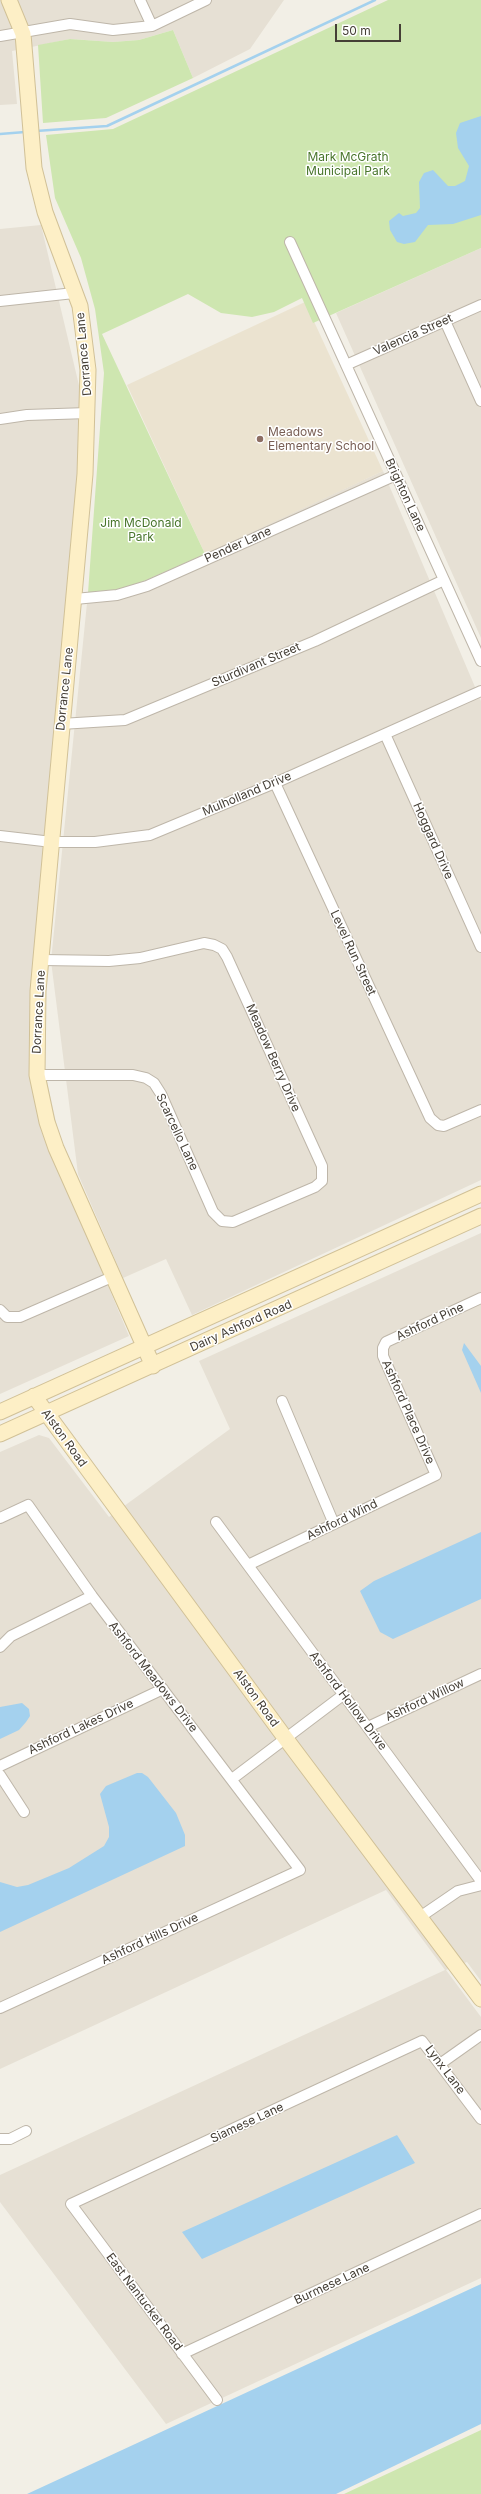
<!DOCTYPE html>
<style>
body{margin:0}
#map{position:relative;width:481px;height:2494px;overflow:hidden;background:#f2efe6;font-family:Inter,sans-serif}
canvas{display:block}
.scale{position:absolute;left:335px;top:24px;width:66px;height:18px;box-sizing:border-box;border:2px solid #453f36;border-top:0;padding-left:5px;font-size:12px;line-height:14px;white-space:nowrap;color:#453f36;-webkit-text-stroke:3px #fff;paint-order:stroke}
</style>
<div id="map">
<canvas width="481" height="2494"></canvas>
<div class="scale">50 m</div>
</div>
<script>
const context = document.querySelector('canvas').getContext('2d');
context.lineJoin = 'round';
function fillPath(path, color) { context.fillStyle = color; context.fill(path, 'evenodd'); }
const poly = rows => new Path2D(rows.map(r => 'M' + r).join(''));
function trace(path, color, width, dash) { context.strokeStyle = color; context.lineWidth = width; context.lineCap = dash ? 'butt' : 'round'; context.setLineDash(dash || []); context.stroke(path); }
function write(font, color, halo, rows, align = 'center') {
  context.font = font + ' Inter,sans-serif'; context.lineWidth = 3; context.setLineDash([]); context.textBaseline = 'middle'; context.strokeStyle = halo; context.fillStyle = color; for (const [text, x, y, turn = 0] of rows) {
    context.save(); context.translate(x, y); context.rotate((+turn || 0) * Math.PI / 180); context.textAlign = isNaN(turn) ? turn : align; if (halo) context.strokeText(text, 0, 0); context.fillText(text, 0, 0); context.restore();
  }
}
fillPath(poly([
 [0,0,284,0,250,49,193,78,173,30,139,40,113,42,70,39,12,51,17,104,0,105],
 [41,225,86,415,34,1022,74,1204,129,1336,0,1394,0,229],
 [481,248,481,638,336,313],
 [383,471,481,701,481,1180,192,1315,166,1259,123,1278,78,1174,51,961,88,593,144,581],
 [481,1233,481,1981,467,1962,446,1970,481,2017,481,2278,166,2424,0,2202,0,2175,445,1970,386,1890,0,2069,0,1452,39,1435,49,1438,109,1517,230,1429,199,1361]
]), '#e6e0d4');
fillPath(poly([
 [305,302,383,471,205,554,127,385]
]), '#ebe3d0');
fillPath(poly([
 [388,0,481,0,481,248,313,323,302,298,274,312,252,317,221,313,188,294,102,334,205,554,144,581,115,591,88,593,104,373,95,309,81,258,55,198,46,135,113,129],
 [173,30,193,78,106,118,43,123,38,45,70,39,113,42,139,40],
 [481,2430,481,2494,344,2494]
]), '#cee6b0');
fillPath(poly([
 [481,116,481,215,453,224,428,225,415,242,404,244,397,242,390,230,389,221,399,213,403,216,416,213,420,208,419,182,424,173,433,170,448,186,455,186,465,181,469,166,458,148,456,133,460,123],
 [464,1343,481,1366,481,1393,462,1350],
 [481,1532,481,1599,393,1639,380,1632,360,1591,374,1581],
 [22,1703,29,1709,30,1716,26,1722,19,1730,0,1739,0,1707],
 [137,1773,142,1773,148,1777,176,1813,185,1835,185,1846,0,1932,0,1882,17,1887,28,1885,69,1868,104,1846,109,1837,109,1827,100,1794,106,1786],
 [397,2135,415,2163,202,2259,182,2232],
 [481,2284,481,2424,336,2494,27,2494]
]), '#a4d1ee');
trace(poly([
 [36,131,107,126,375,0],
 [0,134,25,132]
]), '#a4d1ee', 2.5);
const street = poly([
 [140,0,152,26],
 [0,36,70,24,113,30,152,26,206,0],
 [290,242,481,661],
 [0,301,74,293],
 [445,321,481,401],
 [346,365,481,305],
 [0,419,27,415,88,413],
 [75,599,117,595,147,586,396,475],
 [61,724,125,720,315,641,444,580],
 [385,734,481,947],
 [275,783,430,1118,438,1125,444,1126,481,1110],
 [0,836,52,842,95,842,150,835,275,783,481,691],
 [37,1075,133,1075,146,1078,154,1083,161,1094,213,1212,222,1221,233,1222,315,1187,322,1181,322,1166,227,957,222,949,214,945,204,943,140,958,109,961,42,960],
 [0,1310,7,1317,20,1317,112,1277],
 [282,1401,334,1524],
 [0,1518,28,1505,92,1596,300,1870,0,2008],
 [216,1522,481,1881],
 [248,1565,436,1475,383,1356,383,1348,386,1342,481,1298],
 [0,1647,11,1636,92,1596],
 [368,1727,481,1674],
 [0,1766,163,1689],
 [0,1775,24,1812],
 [232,1779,343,1695],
 [420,1917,458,1891,481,1885],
 [440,2064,481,2035],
 [0,2139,10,2139,26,2131],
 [182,2354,481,2214],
 [217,2400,71,2204,422,2041,481,2119]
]);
const secondary = poly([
 [9,0,23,34,34,168,45,212,80,306,88,370,85,474,38,991,37,1075,47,1122,56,1148,153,1366],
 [34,1396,286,1739,481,1999],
 [0,1412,481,1194],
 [0,1434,481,1216]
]);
trace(street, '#beb6a9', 12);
trace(secondary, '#d1c197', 17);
trace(street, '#fff', 10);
trace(secondary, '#fdefc6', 15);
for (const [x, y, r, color] of [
 [260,439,4,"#8d6e63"]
]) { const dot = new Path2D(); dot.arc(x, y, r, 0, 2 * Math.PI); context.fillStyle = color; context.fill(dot); trace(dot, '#fff', 1.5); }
write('12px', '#48752b', '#fff', [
 ["Mark McGrath",348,157],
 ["Municipal Park",348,171],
 ["Jim McDonald",141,523],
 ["Park",141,537]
]);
write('12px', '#453f36', '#fff', [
 ["Valencia Street",413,335,-24],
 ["Dorrance Lane",84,354,-95],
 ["Brighton Lane",405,495,65],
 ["Pender Lane",238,545,-24],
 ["Sturdivant Street",256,665,-23],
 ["Dorrance Lane",65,689,-84],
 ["Mulholland Drive",247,794,-23],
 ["Hoggard Drive",433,841,66],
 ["Level Run Street",353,953,65],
 ["Dorrance Lane",39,1012,-87],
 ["Meadow Berry Drive",273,1058,66],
 ["Scarcello Lane",177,1132,65],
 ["Ashford Pine",430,1322,-25],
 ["Dairy Ashford Road",241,1326,-24],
 ["Ashford Place Drive",408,1412,66],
 ["Alston Road",64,1438,54],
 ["Ashford Wind",342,1520,-26],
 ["Ashford Meadows Drive",153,1677,52],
 ["Alston Road",256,1698,54],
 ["Ashford Willow",425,1700,-25],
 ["Ashford Hollow Drive",348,1701,53],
 ["Ashford Lakes Drive",81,1727,-25],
 ["Ashford Hills Drive",150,1939,-25],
 ["Lynx Lane",445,2070,53],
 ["Siamese Lane",247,2123,-25],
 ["Burmese Lane",332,2284,-25],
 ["East Nantucket Road",144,2302,53]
]);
write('12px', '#785e54', '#fff', [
 ["Meadows",268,432],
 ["Elementary School",268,446]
], 'left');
</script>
